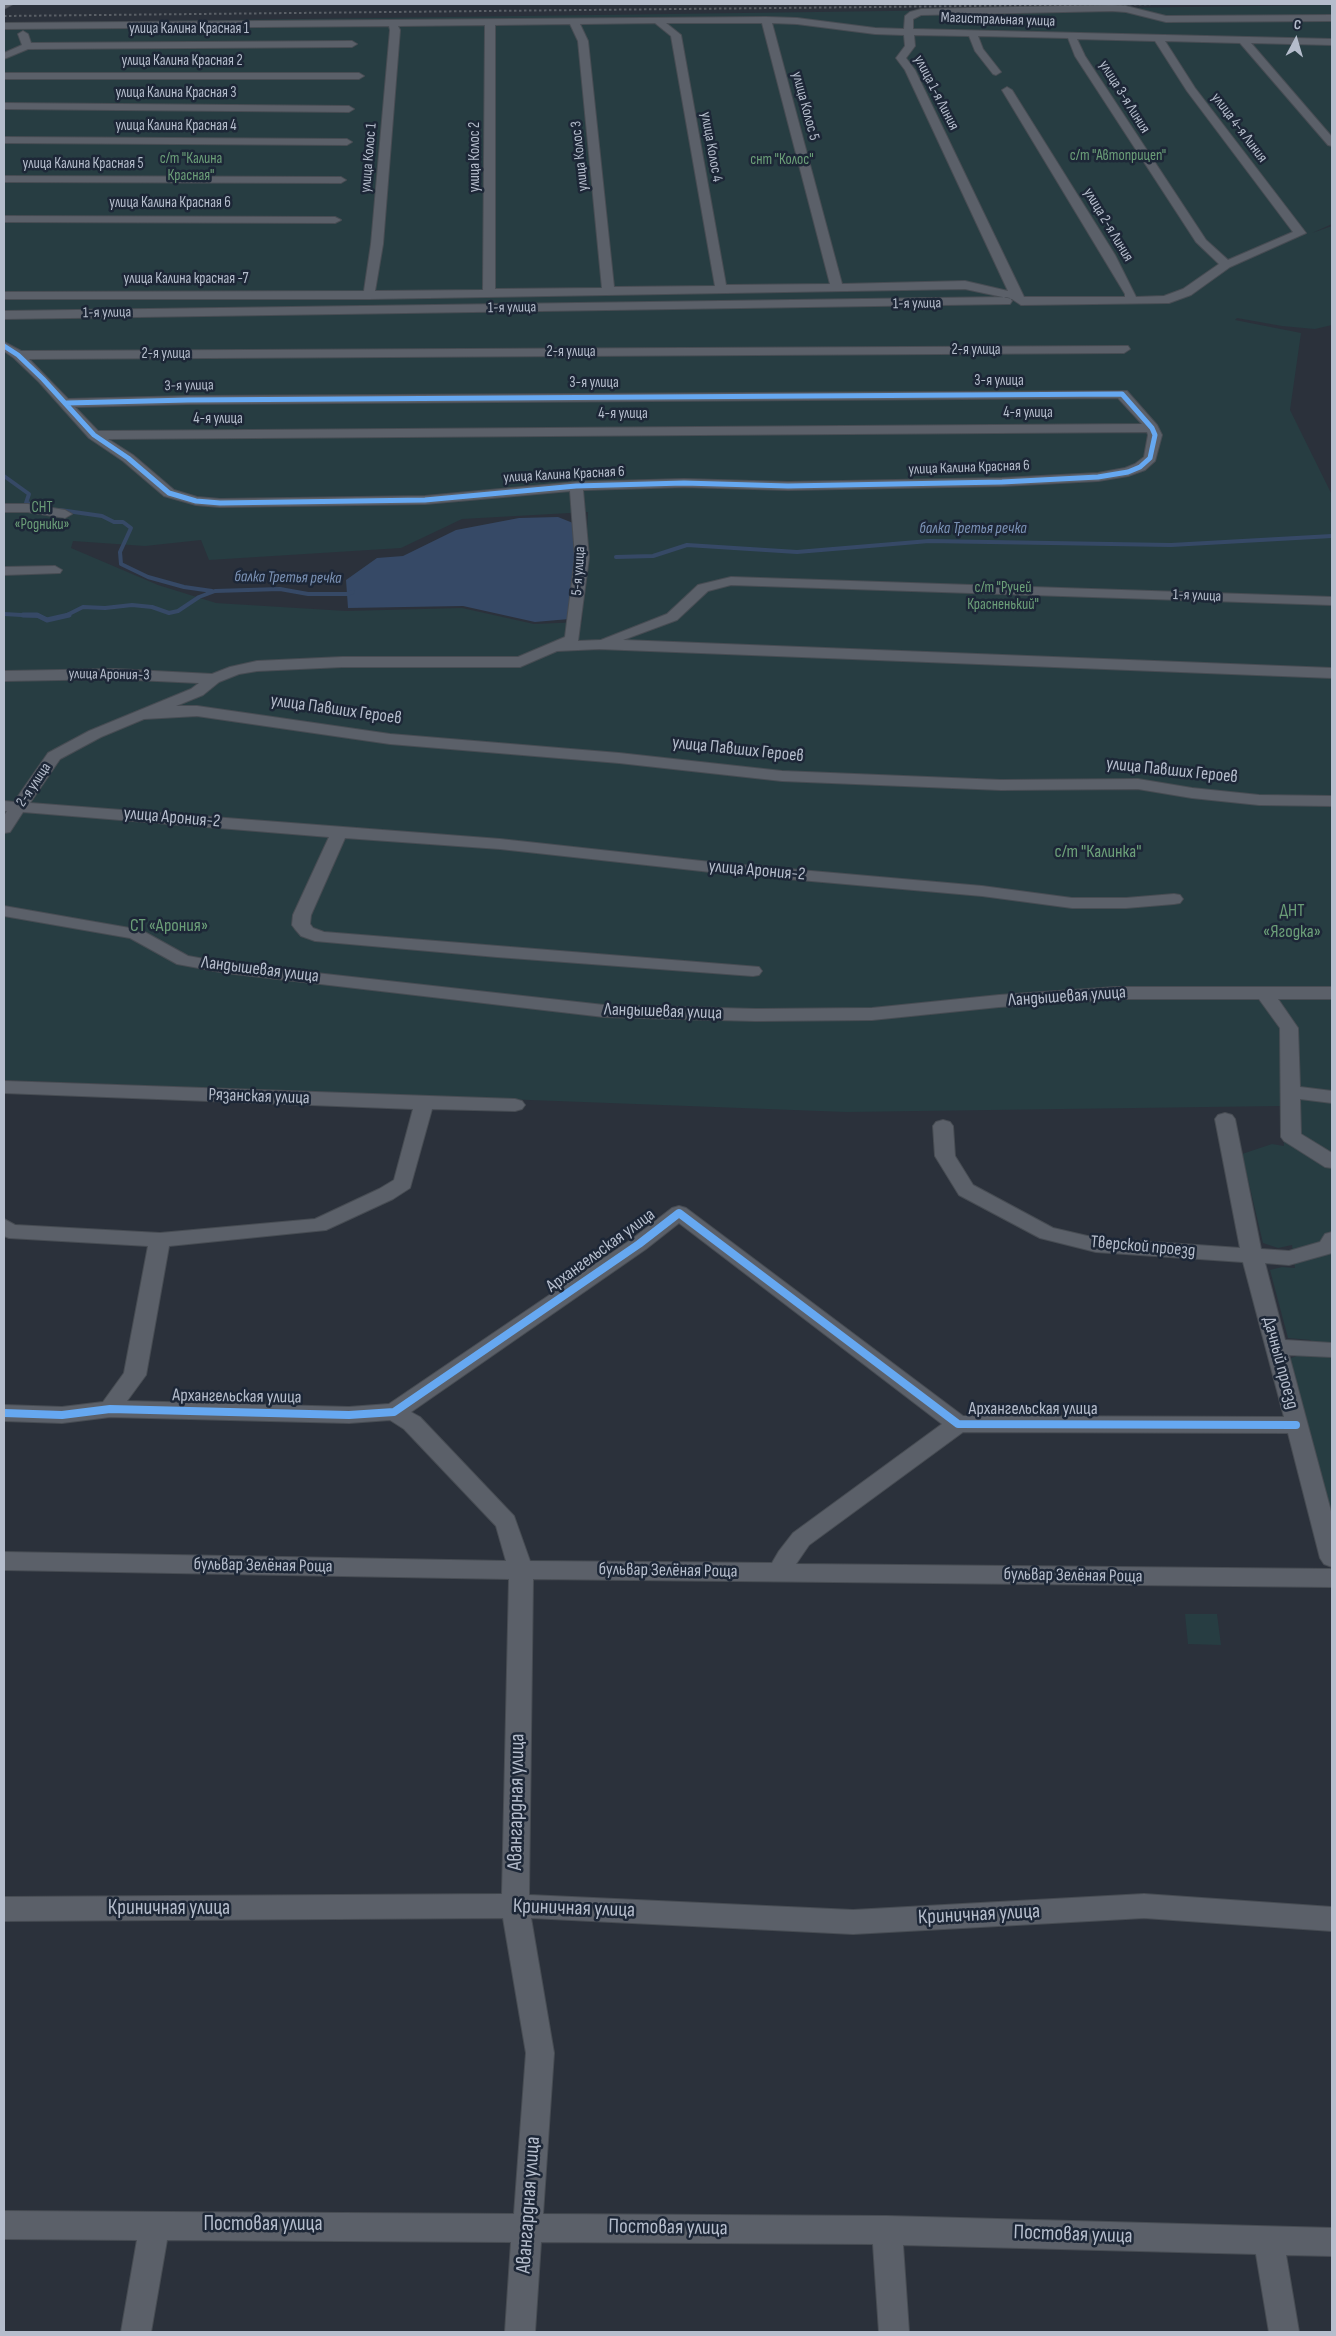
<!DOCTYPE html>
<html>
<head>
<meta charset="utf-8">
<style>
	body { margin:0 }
	#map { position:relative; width:1336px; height:2336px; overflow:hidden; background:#2b313b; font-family:"Sofia Sans Condensed",sans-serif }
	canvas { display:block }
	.frame { position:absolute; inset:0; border:5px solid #b5bdcc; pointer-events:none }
	.north { position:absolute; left:1271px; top:15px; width:50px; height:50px; -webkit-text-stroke:4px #1d2737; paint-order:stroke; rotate:6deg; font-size:14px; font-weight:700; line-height:20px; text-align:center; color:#b5bdcc }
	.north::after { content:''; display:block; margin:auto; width:18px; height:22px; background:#b5bdcc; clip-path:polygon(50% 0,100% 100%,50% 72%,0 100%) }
</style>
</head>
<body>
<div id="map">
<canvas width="1336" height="2336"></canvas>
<div class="frame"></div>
<div class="north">С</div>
</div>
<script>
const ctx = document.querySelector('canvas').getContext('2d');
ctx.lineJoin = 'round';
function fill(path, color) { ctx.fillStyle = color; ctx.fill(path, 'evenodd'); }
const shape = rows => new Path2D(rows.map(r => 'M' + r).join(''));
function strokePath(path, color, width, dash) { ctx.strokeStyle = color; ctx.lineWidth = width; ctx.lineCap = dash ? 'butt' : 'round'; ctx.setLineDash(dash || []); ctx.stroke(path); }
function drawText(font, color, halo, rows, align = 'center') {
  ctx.font = font + ' "Sofia Sans Condensed",sans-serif'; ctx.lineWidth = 5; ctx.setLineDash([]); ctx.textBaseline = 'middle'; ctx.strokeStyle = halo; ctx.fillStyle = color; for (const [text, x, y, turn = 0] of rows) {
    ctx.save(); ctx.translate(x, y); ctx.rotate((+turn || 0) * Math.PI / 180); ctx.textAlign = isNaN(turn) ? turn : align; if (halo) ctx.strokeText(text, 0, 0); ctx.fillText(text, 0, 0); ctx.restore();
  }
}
fill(shape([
	[1332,5,1332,224,1312,233,1332,226,1332,325,1315,329,1282,326,1237,318,1235,320,1301,333,1290,410,1332,495,1332,1548,1288,1359,1297,1356,1314,1356,1311,1340,1288,1338,1270,1270,1282,1267,1295,1268,1292,1245,1278,1248,1263,1243,1242,1154,1272,1144,1284,1146,1281,1106,846,1112,4,1080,4,23],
	[588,512,582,622,534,624,462,608,346,611,216,603,158,585,71,548,73,541,145,546,201,540,209,560,401,548,462,519],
	[1185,1614,1217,1614,1221,1645,1188,1644]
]), '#273d42');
fill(shape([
	[558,517,573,523,575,565,569,619,535,622,463,606,348,608,346,580,377,558,403,556,456,530,519,518]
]), '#364966');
strokePath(shape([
	[4,476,29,494,26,503,49,508],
	[60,510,102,516,114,522,123,522,131,528,120,552,121,564,148,577,184,587,212,591],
	[616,557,653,556,687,545,797,552,929,541,1171,545,1332,536],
	[4,614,39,616],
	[65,616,83,607,105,608,132,605,152,607,169,613,178,611,199,597,215,591,280,589,308,594,347,594,353,592]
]), '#364966', 4);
strokePath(shape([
	[23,615,37,615,47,620,69,615]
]), '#364966', 5);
const minor = shape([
	[1112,5,1126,6,1166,16,1332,15,1332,21,1166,22,1126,12,1112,11,921,15,913,19,913,29,1332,39,1332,45,1251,43,1332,137,1332,146,1328,145,1240,43,1165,41,1195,88,1306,233,1230,267,1191,295,1169,303,1021,305,1012,299,965,289,369,299,4,299,4,292,364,291,371,244,390,30,389,26,4,29,4,23,766,17,797,18,875,28,904,29,905,16,910,12,921,9,1112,5],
	[655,23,671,36,715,286,614,287,588,41,580,24,655,23],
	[666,23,762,23,830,284,726,285,681,35,666,23],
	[772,23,797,24,875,34,904,35,905,46,896,58,905,70,1008,291,965,281,842,284,772,23],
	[570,24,578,41,602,288,495,289,495,25,570,24],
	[485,25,483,290,375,291,383,244,400,30,398,26,485,25],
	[914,35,969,36,975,51,993,74,996,75,1001,72,983,49,978,36,1068,38,1075,56,1196,242,1219,264,1183,289,1164,296,1136,297,1115,255,1012,90,1007,87,1002,90,1125,294,1125,297,1024,297,915,70,906,58,915,46,914,35],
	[1077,39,1155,41,1187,91,1293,232,1228,260,1206,240,1085,56,1077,39],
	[23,31,28,34,31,43,352,41,357,44,352,47,28,49,4,59,4,53,22,45,18,34,23,31],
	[4,73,359,73,364,76,359,79,4,79,4,73],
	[4,103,349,106,354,109,349,112,4,109,4,103],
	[4,137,347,139,352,142,347,145,4,143,4,137],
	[4,176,341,177,346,180,341,183,4,182,4,176],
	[4,216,335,217,341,220,335,223,4,222,4,216],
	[1006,297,1010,298,1012,301,1010,304,4,319,4,311,1006,297],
	[4,342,21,351,1128,346,1130,349,1124,353,29,359,68,399,188,396,1127,391,1157,425,1162,435,1155,461,1145,470,1128,476,1098,481,1002,486,788,490,684,487,583,490,589,557,578,641,601,640,667,614,698,585,731,577,1332,597,1332,605,731,585,708,591,677,620,623,640,1332,668,1332,678,599,649,557,651,520,667,342,667,257,671,239,674,219,682,203,695,176,706,197,706,390,734,619,753,782,771,1001,780,1138,779,1192,788,1259,795,1332,796,1332,806,1259,805,1192,798,1138,789,1001,790,782,781,619,763,390,744,197,716,144,719,101,737,60,759,30,803,500,839,720,863,982,886,1072,898,1126,898,1174,894,1180,895,1183,899,1180,903,1174,904,1126,908,1072,908,982,896,720,873,500,849,345,838,311,915,310,924,313,928,324,932,759,967,762,971,759,975,753,976,497,957,315,941,301,936,295,929,292,925,293,915,329,837,23,812,10,832,4,833,4,816,7,811,4,811,4,801,14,802,48,753,89,731,191,689,199,683,115,679,4,681,4,671,115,669,212,674,230,667,257,661,342,657,518,657,565,637,575,557,570,491,425,504,220,507,196,505,164,496,123,461,89,438,39,382,14,358,4,351,4,342],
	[1118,398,1142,424,98,431,75,407,188,404,1118,398],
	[1147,432,1148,435,1144,457,1135,464,1125,468,1098,473,1002,478,788,482,684,479,576,482,425,496,220,499,197,497,174,490,133,455,108,439,1147,432],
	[4,504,28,504,65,510,72,514,65,518,28,512,4,512,4,504],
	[55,566,62,570,60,573,4,575,4,567,55,566],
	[4,906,141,930,188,956,226,963,604,1005,756,1009,872,1008,999,995,1116,987,1332,987,1332,999,1278,999,1298,1028,1300,1087,1332,1091,1332,1103,1300,1099,1301,1134,1332,1153,1332,1168,1325,1167,1284,1141,1281,1137,1280,1028,1259,999,1116,999,999,1007,872,1020,756,1021,604,1017,226,973,177,964,130,938,4,916,4,906],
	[4,1081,515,1099,522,1101,525,1105,522,1109,515,1111,432,1109,410,1188,393,1199,326,1230,169,1246,146,1375,127,1401,349,1407,389,1404,632,1239,672,1208,679,1206,686,1208,963,1416,1284,1417,1243,1262,1096,1252,1040,1238,959,1195,935,1156,933,1126,936,1122,943,1120,950,1122,953,1126,955,1156,973,1185,1053,1228,1096,1238,1240,1248,1215,1119,1218,1115,1225,1113,1232,1115,1235,1119,1261,1249,1289,1251,1320,1242,1325,1234,1332,1232,1332,1253,1289,1265,1265,1263,1285,1340,1332,1343,1332,1357,1289,1355,1332,1515,1332,1567,1324,1564,1320,1558,1288,1433,963,1432,809,1545,796,1564,1332,1569,1332,1587,533,1579,529,1895,853,1910,1144,1894,1332,1907,1332,1931,1144,1918,853,1934,531,1918,554,2053,543,2214,887,2216,1332,2228,1332,2256,1286,2255,1299,2332,1269,2332,1256,2254,903,2245,909,2332,879,2332,873,2244,541,2242,535,2332,505,2332,511,2242,167,2240,151,2332,121,2332,137,2240,4,2239,4,2211,514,2214,526,2053,503,1918,4,1921,4,1897,502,1894,509,1579,4,1570,4,1552,506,1561,496,1526,404,1429,390,1420,349,1423,110,1417,62,1423,4,1421,4,1405,62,1407,103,1402,124,1373,148,1246,9,1238,4,1236,4,1219,15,1225,160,1233,315,1219,379,1189,394,1180,413,1109,4,1093,4,1081],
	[679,1223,942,1424,793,1533,779,1551,772,1563,530,1561,514,1516,420,1417,411,1412,646,1249,679,1223]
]);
const primary = shape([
	[4,4,13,4,4,9,4,4]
]);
strokePath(minor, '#474c53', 2);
strokePath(primary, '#494e58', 2);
fill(minor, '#5b6069');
fill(primary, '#5e626a');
strokePath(shape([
	[4,16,1161,4]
]), '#5a5f66', 2, [2.5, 2.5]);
strokePath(shape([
	[4,346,18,355,43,379,94,435,128,458,169,493,196,501,220,503,425,500,576,486,684,483,788,486,1002,482,1098,477,1128,472,1140,467,1150,458,1155,435,1152,428,1122,394,188,400,67,403]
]), '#66a8f1', 5);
strokePath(shape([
	[4,1413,62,1415,110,1409,349,1415,394,1412,639,1244,679,1213,958,1424,1296,1425]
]), '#66a8f1', 8);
drawText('15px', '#b5bdcc', '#1d2737', [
	["Магистральная улица",998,20,2],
	["улица Калина Красная 1",189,29],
	["улица Калина Красная 2",182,61],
	["улица Калина Красная 3",176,93],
	["улица 1-я Линия",936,93,63],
	["улица 3-я Линия",1124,97,58],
	["улица Колос 5",805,106,75],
	["улица Калина Красная 4",176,126],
	["улица 4-я Линия",1239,128,53],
	["улица Колос 4",711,147,80],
	["улица Колос 3",580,156,-96],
	["улица Колос 2",475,157,-90],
	["улица Колос 1",369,158,-85],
	["улица Калина Красная 5",83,164],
	["улица Калина Красная 6",170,203],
	["улица 2-я Линия",1108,225,59],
	["улица Калина красная -7",186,279],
	["1-я улица",917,304,-1],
	["1-я улица",512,308,-1],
	["1-я улица",107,313,-1],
	["2-я улица",976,350],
	["2-я улица",571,352],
	["2-я улица",166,354],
	["3-я улица",999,381],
	["3-я улица",594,383],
	["3-я улица",189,386,-1],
	["4-я улица",1028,413],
	["4-я улица",623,414],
	["4-я улица",218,419],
	["улица Калина Красная 6",969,468,-2],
	["улица Калина Красная 6",564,475,-3],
	["5-я улица",579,571,-86],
	["1-я улица",1197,596,2],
	["улица Арония-3",109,675,1],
	["2-я улица",34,785,-56]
]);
drawText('15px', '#6b9e78', '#1d2737', [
	["с/т \"Автоприцеп\"",1118,156],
	["с/т \"Калина",191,159],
	["Красная\"",191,176],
	["снт \"Колос\"",782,160],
	["СНТ",42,508],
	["«Родники»",42,525],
	["с/т \"Ручей",1003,588],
	["Красненький\"",1003,605]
]);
drawText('italic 16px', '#7b92b5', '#1d2737', [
	["балка Третья речка",973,529],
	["балка Третья речка",288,578,1]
]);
drawText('18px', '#b5bdcc', '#1d2737', [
	["улица Павших Героев",336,710,8],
	["улица Павших Героев",738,750,6],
	["улица Павших Героев",1172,771,6],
	["улица Арония-2",172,818,5],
	["улица Арония-2",757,871,5],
	["Ландышевая улица",260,970,7],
	["Ландышевая улица",1067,997,-4],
	["Ландышевая улица",663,1012,2],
	["Рязанская улица",259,1097,2],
	["Тверской проезд",1143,1247,5],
	["Архангельская улица",601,1251,-36],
	["Дачный проезд",1280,1363,75],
	["Архангельская улица",237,1397,1],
	["Архангельская улица",1033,1409],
	["бульвар Зелёная Роща",263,1566,1],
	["бульвар Зелёная Роща",668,1571,1],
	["бульвар Зелёная Роща",1073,1576,1]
]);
drawText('18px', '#6b9e78', '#1d2737', [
	["с/т \"Калинка\"",1098,852],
	["ДНТ",1292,911],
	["«Ягодка»",1292,932],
	["СТ «Арония»",169,926]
]);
drawText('21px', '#b5bdcc', '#1d2737', [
	["Авангардная улица",517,1802,-89],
	["Криничная улица",169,1909],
	["Криничная улица",574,1909,2],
	["Криничная улица",979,1915,-3],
	["Авангардная улица",529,2205,-86],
	["Постовая улица",263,2225],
	["Постовая улица",668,2228,1],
	["Постовая улица",1073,2235,2]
]);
</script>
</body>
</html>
